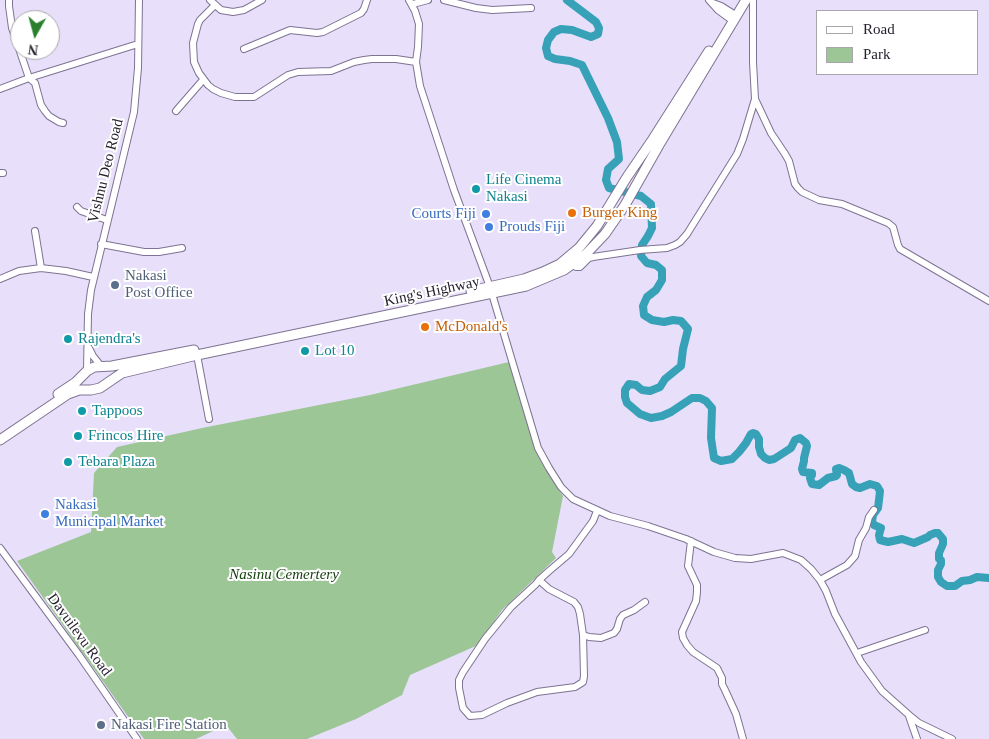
<!DOCTYPE html>
<html>
<head>
<meta charset="utf-8">
<style>
	body { margin:0 }
	#map { position:relative; width:989px; height:739px; overflow:hidden; background:#e8dffb; font-family:"Times New Roman",serif }
	canvas { display:block }
	.legend { position:absolute; left:816px; top:10px; width:162px; height:65px; box-sizing:border-box; background:#fff; border:1px solid #a8a6ab; margin:0; padding:6px 9px; list-style:none; font-size:15px; color:#26212e }
	.legend li { display:flex; align-items:center; gap:10px; height:25px }
	.legend b { width:25px; border:1px solid #a8a6ab }
	.north { position:absolute; left:10px; top:10px; width:50px; height:50px; box-sizing:border-box; background:#fff; border:1px solid #a8a6ab; border-radius:50%; rotate:187deg; font-size:14px; font-weight:700; line-height:20px; text-align:center; color:#26212e }
	.north::after { content:''; display:block; margin:auto; width:18px; height:22px; background:#297f2d; clip-path:polygon(50% 0,100% 100%,50% 72%,0 100%) }
</style>
</head>
<body>
<div id="map">
<canvas width="989" height="739"></canvas>
<ul class="legend">
<li><b style="height:6px;background:#fff"></b>Road</li>
<li><b style="height:14px;background:#9dc697"></b>Park</li>
</ul>
<div class="north">N</div>
</div>
<script>
const ctx = document.querySelector('canvas').getContext('2d');
ctx.lineJoin = 'round';
function fill(path, color) { ctx.fillStyle = color; ctx.fill(path, 'evenodd'); }
const shape = rows => new Path2D(rows.map(r => 'M' + r).join(''));
function strokePath(path, color, width, dash) { ctx.strokeStyle = color; ctx.lineWidth = width; ctx.lineCap = dash ? 'butt' : 'round'; ctx.setLineDash(dash || []); ctx.stroke(path); }
function drawText(font, color, halo, rows, align = 'center') {
  ctx.font = font + ' "Times New Roman",serif'; ctx.lineWidth = 4; ctx.setLineDash([]); ctx.textBaseline = 'middle'; ctx.strokeStyle = halo; ctx.fillStyle = color; for (const [text, x, y, turn = 0] of rows) {
    ctx.save(); ctx.translate(x, y); ctx.rotate((+turn || 0) * Math.PI / 180); ctx.textAlign = isNaN(turn) ? turn : align; if (halo) ctx.strokeText(text, 0, 0); ctx.fillText(text, 0, 0); ctx.restore();
  }
}
fill(shape([
	[509,362,538,456,563,496,552,552,556,558,502,610,478,645,410,675,402,695,356,719,307,739,237,739,226,725,196,739,144,739,17,561,91,532,94,473,117,447,202,428,370,395]
]), '#9dc697');
strokePath(shape([
	[567,0,596,22,599,28,598,34,591,37,572,30,561,29,554,32,548,40,546,48,548,56,555,59,570,61,582,65,608,118,617,142,619,159,608,169,606,180,609,188,641,196,651,204,652,228,648,236,642,245,641,256,647,263,656,265,662,270,662,280,656,290,647,297,643,306,644,315,652,320,664,322,673,320,681,321,688,329,683,349,681,366,665,379,660,387,650,391,642,390,636,385,629,384,625,390,625,397,627,403,640,414,651,418,662,416,671,412,692,398,700,398,706,401,712,408,711,438,714,458,721,461,732,459,739,452,746,443,751,434,753,433,756,434,759,439,759,447,761,454,765,458,769,460,774,459,788,450,791,448,795,440,800,438,806,443,807,446,804,458,804,461,802,469,803,472,812,473,812,475,810,478,812,484,819,485,828,478,836,476,837,475,836,469,839,468,844,470,849,473,852,484,856,487,860,488,870,484,877,486,880,491,879,500,878,508,873,515,872,521,874,525,881,528,879,535,880,540,888,542,902,539,914,543,928,537,930,535,935,533,938,533,943,539,943,544,939,553,939,559,941,560,941,564,938,570,938,577,941,582,947,586,955,586,962,581,970,580,977,577,989,578]
]), '#37a1b7', 8);
const minor = shape([
	[9,0,9,6,12,28,29,78,35,83,41,105,45,111,49,116,59,122,63,123],
	[210,0,221,10,233,12,244,10,262,0],
	[409,0,415,11,419,24,418,47,416,62,420,86,454,190,490,287,538,448,549,468,561,487,573,499,610,516,648,526,686,539,714,552,735,558,751,559,783,553,801,560,811,569,820,580,826,591,835,614,861,662,882,691,909,715,919,723,952,739],
	[444,0,476,8,492,10,531,8],
	[709,0,718,10,733,21],
	[753,0,753,62,755,99,771,133,785,154,789,161,795,184,798,188,802,192,819,200,842,204,888,223,893,227,898,245,900,249,989,301],
	[713,3,721,6,737,16],
	[413,4,428,0],
	[215,5,200,20,198,24,193,43,194,62,199,73,208,85,213,89,221,93,235,97,254,97,288,75,298,72,331,71,354,62,364,60,372,59,396,59,416,62],
	[244,49,290,30,317,33,323,32,361,13,364,9,367,0],
	[0,89,29,78,138,44],
	[176,111,203,80],
	[0,173,3,173],
	[77,207,81,211,107,220],
	[35,231,41,268],
	[101,244,144,252,159,252,182,248],
	[574,264,576,267,580,267,589,258,593,257,640,250,667,248,675,245,680,242,687,234,737,154,743,139,755,99],
	[0,279,19,271,41,268,66,271,93,277],
	[89,348,93,356,101,366],
	[197,355,209,419],
	[87,371,88,314,91,290,134,112,138,68,139,0],
	[691,541,688,566,697,585,697,592,696,601,682,632,683,638,687,645,693,652,717,668,722,678,722,684,725,690,736,714,743,739],
	[0,548,79,655,137,739],
	[539,580,549,589,574,602,578,607,580,614,583,635,584,676,583,682,575,687,537,692,507,703,482,715,470,716,463,708,459,688,459,680,463,672,485,639,511,607,536,584,539,580,549,571,569,554,593,521,597,511],
	[820,580,847,565,855,556,859,540,866,528,869,517,874,510],
	[583,635,589,637,601,638,614,633,617,629,620,619,623,615,634,610,645,602],
	[857,653,925,630],
	[909,716,917,739]
]);
const highway = shape([
	[471,291,524,279,543,272,560,264,579,248,597,226,627,177,653,139,709,51],
	[58,394,76,382,87,371,94,367,112,366,194,350],
	[0,440,68,394,79,390,91,390,100,388,122,373,197,355,526,286,564,270,585,255,605,234,625,205,659,145,746,0]
]);
strokePath(minor, '#7e7392', 8);
strokePath(highway, '#7e7392', 11);
strokePath(minor, '#fff', 6);
strokePath(highway, '#fff', 9);
for (const [x, y, r, color] of [
	[476,189,5,"#0f9aa8"],
	[572,213,5,"#e8710a"],
	[486,214,5,"#3f7fe0"],
	[489,227,5,"#3f7fe0"],
	[115,285,5,"#5c6f8a"],
	[425,327,5,"#e8710a"],
	[68,339,5,"#0f9aa8"],
	[305,351,5,"#0f9aa8"],
	[82,411,5,"#0f9aa8"],
	[78,436,5,"#0f9aa8"],
	[68,462,5,"#0f9aa8"],
	[45,514,5,"#3f7fe0"],
	[101,725,5,"#5c6f8a"]
]) { const dot = new Path2D(); dot.arc(x, y, r, 0, 2 * Math.PI); ctx.fillStyle = color; ctx.fill(dot); strokePath(dot, '#fff', 2); }
drawText('15px', '#26212e', '#fff', [
	["Vishnu Deo Road",106,171,-76],
	["King's Highway",432,292,-12],
	["Davuilevu Road",79,635,54]
]);
drawText('15px', '#0d838f', '#fff', [
	["Life Cinema",486,180],
	["Nakasi",486,197],
	["Rajendra's",78,339],
	["Lot 10",315,351],
	["Tappoos",92,411],
	["Frincos Hire",88,436],
	["Tebara Plaza",78,462]
], 'left');
drawText('15px', '#c56008', '#fff', [
	["Burger King",582,213],
	["McDonald's",435,327]
], 'left');
drawText('15px', '#366cbe', '#fff', [
	["Courts Fiji",476,214,"right"],
	["Prouds Fiji",499,227],
	["Nakasi",55,505],
	["Municipal Market",55,522]
], 'left');
drawText('15px', '#4e5e75', '#fff', [
	["Nakasi",125,276],
	["Post Office",125,293],
	["Nakasi Fire Station",111,725]
], 'left');
drawText('italic 15px', '#14400e', '#fff', [
	["Nasinu Cemertery",284,575]
]);
</script>
</body>
</html>
